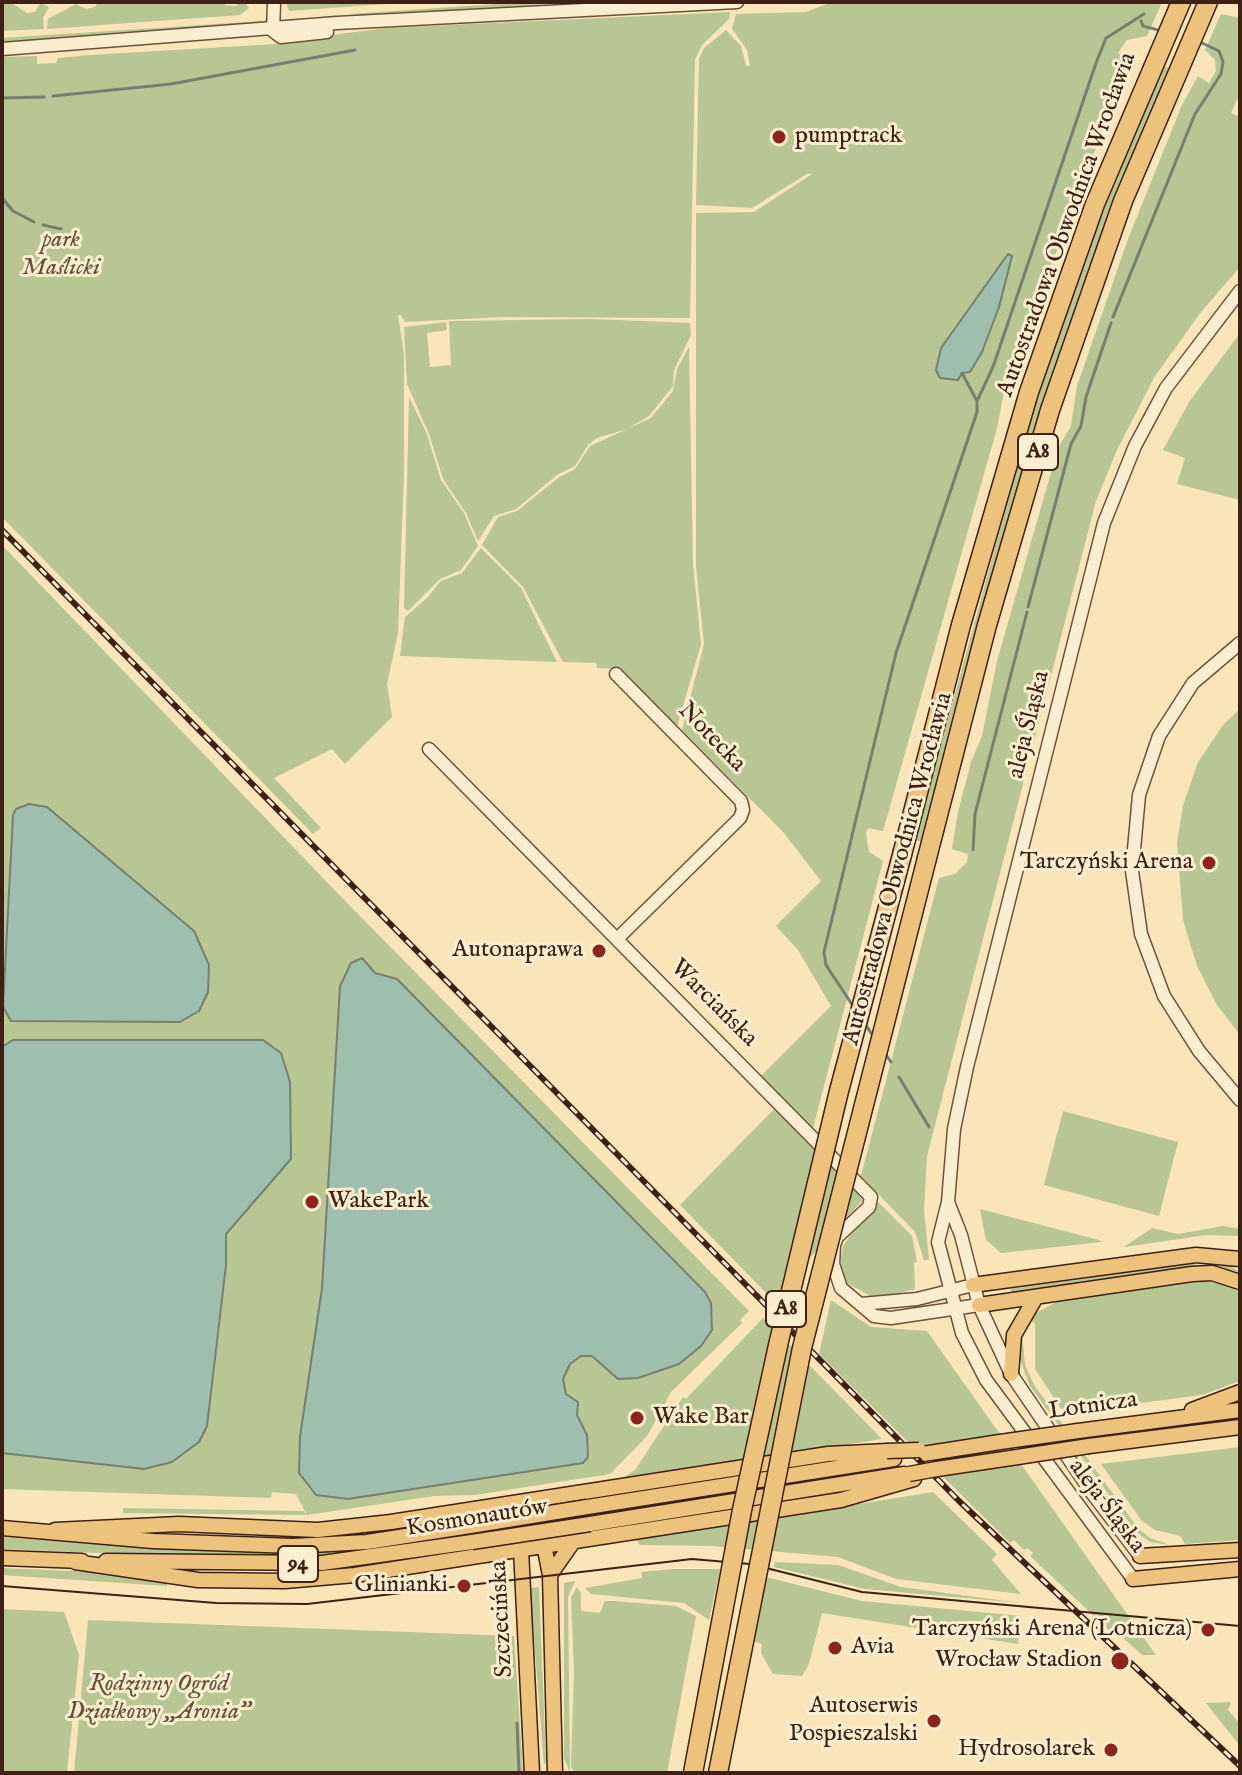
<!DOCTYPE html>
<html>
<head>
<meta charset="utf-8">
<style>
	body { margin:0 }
	#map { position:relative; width:1242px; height:1775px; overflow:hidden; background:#f9e5b7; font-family:"IM FELL English",serif }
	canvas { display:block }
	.frame { position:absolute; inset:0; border:4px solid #3f2014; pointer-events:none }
</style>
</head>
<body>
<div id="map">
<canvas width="1242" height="1775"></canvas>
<div class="frame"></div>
</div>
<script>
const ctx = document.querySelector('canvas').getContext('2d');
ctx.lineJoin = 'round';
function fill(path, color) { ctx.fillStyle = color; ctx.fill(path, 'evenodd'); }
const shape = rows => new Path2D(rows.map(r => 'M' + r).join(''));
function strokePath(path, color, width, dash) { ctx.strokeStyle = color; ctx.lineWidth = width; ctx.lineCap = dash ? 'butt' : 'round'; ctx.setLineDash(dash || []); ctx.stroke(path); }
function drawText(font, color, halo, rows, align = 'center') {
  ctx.font = font + ' "IM FELL English",serif'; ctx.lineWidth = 6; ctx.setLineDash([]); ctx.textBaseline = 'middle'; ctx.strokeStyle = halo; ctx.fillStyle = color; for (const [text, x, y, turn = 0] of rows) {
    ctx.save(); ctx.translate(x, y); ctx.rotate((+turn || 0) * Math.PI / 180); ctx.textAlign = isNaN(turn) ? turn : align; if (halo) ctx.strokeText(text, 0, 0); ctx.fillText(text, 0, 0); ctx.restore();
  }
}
fill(shape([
	[2,2,10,2,27,13,35,12,40,3,49,7,43,18,44,29,2,31],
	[98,2,225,2,225,5,237,6,237,2,245,2,249,8,240,15,47,29,48,19,76,4,86,9,95,7],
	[286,2,414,2,289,11],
	[527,2,572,2,384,17,349,14],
	[832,2,1162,2,1147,36,1127,40,1118,53,1129,57,1122,80,1047,276,1014,374,1004,392,997,428,883,831,868,828,866,833,869,852,883,861,813,1128,761,1076,831,1006,798,950,776,926,821,881,784,833,682,730,704,644,696,566,696,213,754,212,812,174,807,174,752,208,696,205,699,58,704,48,726,30,741,46,746,66,750,66,747,50,732,29,736,14,806,12],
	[730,12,729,19,702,45,695,59,690,318,502,317,405,322,401,315,398,315,404,355,404,474,398,633,387,684,392,717,345,764,332,749,274,778,321,828,313,834,2,517,2,57,37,56,37,64,56,63,58,58,89,55,293,43,293,40,386,28],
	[1221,14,1240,18,1240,93,1231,113,1240,117,1240,267,1201,312,1155,376,1117,450,1096,501,927,1156,924,1211,929,1260,924,1260,915,1232,861,1176,939,878,955,874,967,862,968,854,952,849,958,812,971,762,982,736,997,661,1058,448,1071,426,1077,386,1128,239,1182,105,1198,76,1209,83,1216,71,1215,60,1205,50],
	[262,21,258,24,2,43,2,38],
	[1161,65,1169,68,1121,184,1048,391,922,842,915,840,1028,427,1084,261],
	[591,319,690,323,691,335,674,370,673,386,649,416,627,429,597,438,588,445,575,466,557,475,516,509,494,516,478,541,466,513,443,479,429,434,407,384,404,327,446,322,447,330,427,333,430,367,451,365,449,321],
	[1240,333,1240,500,1177,484,1185,458,1163,450,1189,402],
	[689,347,693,565,701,644,677,727,621,669,597,668,596,663,563,662,523,587,482,545,498,517,517,511,558,478,575,469,590,446,651,418,673,391,677,369],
	[409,397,427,434,441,480,464,513,478,546,461,570,440,579,408,611,404,608],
	[2,545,353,909,749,1311,740,1320,742,1323,671,1392,647,1436,610,1474,475,1495,434,1496,307,1515,296,1494,272,1492,271,1498,2,1489],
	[481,548,521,588,557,662,400,656,405,617,427,598,441,581,462,573],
	[1240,709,1240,1035,1217,1005,1197,966,1183,920,1177,843,1183,806,1198,762,1224,724],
	[775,1108,860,1195,862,1201,784,1286,775,1295,768,1295,680,1205],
	[1063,1111,1178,1142,1159,1216,1044,1185],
	[875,1199,912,1236,917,1262,914,1263,915,1289,876,1299,847,1283,840,1266,843,1246],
	[980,1209,1099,1240,1102,1242,1001,1253,986,1240],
	[1223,1226,1240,1229,1240,1236,1207,1235,1124,1247,1152,1228,1178,1234],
	[1188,1264,1231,1266,1240,1272,1201,1265,1011,1294,1011,1289],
	[1194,1281,1222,1283,1240,1292,1240,1381,1202,1395,1064,1413,1035,1369,1035,1324,1030,1320,1038,1312,1062,1299],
	[831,1300,871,1327,927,1331,1156,1655,1142,1655,1119,1634,1113,1634,1030,1556,1033,1553,1028,1548,1024,1550,1014,1540,1010,1543,819,1354],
	[763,1318,882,1439,620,1480,635,1470,683,1397,686,1399],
	[1022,1333,1025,1365,1034,1385,1138,1528,1150,1538,1170,1545,1150,1542,1136,1532,1030,1386,1019,1357],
	[1240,1447,1240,1540,1185,1544,1180,1536,1155,1530,1142,1521,1101,1464],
	[933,1492,997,1554,992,1560,1021,1594,896,1579,838,1557,713,1546,640,1545,636,1540],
	[123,1508,304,1511,306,1515,123,1513],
	[471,1534,316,1558,246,1559,2,1549,2,1537,134,1547,314,1553],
	[775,1562,838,1565,901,1587,1021,1603,865,1589,774,1567],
	[2,1568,97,1572,167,1582,167,1586,2,1575],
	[674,1569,720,1569,709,1620,684,1603,591,1594,585,1588,642,1578,642,1572],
	[766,1577,862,1601,1021,1616,1018,1644,822,1613,809,1664,802,1676,773,1674,761,1653,762,1644,753,1641],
	[575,1581,568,1597,570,1773,564,1757,564,1583],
	[539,1587,546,1762,544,1765,530,1588],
	[577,1587,581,1593,581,1611,600,1613,605,1601,614,1601,676,1606,696,1616,667,1773,575,1773,571,1767,574,1671,571,1597],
	[2,1609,64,1612,79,1655,67,1773,2,1773],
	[88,1620,514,1636,523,1773,74,1773],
	[1231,1702,1228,1710,1240,1724,1240,1746,1206,1703]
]), '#b7c693');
const water = shape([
	[1008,254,1012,256,999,307,982,352,970,372,962,373,958,380,940,378,936,370,941,348,1008,254],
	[29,804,47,807,194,931,209,965,208,992,199,1011,180,1022,11,1021,3,1007,13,815,16,809,29,804],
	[362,958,375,973,397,979,705,1292,711,1303,712,1330,701,1346,679,1364,638,1378,618,1379,592,1356,581,1356,570,1364,563,1379,566,1394,578,1402,577,1415,587,1435,588,1457,583,1463,348,1499,316,1495,299,1473,300,1437,322,1288,340,986,351,963,362,958],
	[13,1040,263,1040,281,1053,290,1082,291,1159,226,1234,226,1265,207,1426,199,1442,172,1462,144,1469,2,1453,2,1047,13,1040]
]);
fill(water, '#9ebfae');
strokePath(water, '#787f70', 2);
strokePath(shape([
	[1141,21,1143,26,1162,31],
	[53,96,171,84,355,50],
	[2,98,44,97],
	[2,198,13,211,34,222],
	[43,225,61,229],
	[1113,317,1195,114,1221,74,1223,62,1219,51,1200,42],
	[962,373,977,401],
	[1028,607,1071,444,1081,426,1086,397,1111,323],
	[973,850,975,814,1027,612],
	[853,1006,826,965,824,952,896,653,977,412,977,401,993,367,1096,63,1106,38,1144,14],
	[864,1022,873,1036],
	[884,1052,891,1062],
	[899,1077,929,1127],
	[517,1723,519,1773]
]), '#787f70', 3);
const minor = shape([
	[273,31,281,37,327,32],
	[273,31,274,2],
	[2,49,337,23,737,2],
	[1240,643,1193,683,1159,736,1139,795,1132,871,1141,934,1164,996,1199,1051,1240,1100],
	[616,674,741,801,743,810,740,818,617,939],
	[429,749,871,1197,869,1207,837,1237,834,1245,833,1264,841,1288,874,1316,891,1318,979,1305],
	[948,1202,961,1235,979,1305,1011,1374,1092,1493,1140,1556],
	[861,1304,917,1299,973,1285],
	[1133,1579,986,1380,962,1333,938,1242,948,1202,954,1129,967,1067,1104,523,1135,446,1166,388,1240,291]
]);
const major = shape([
	[973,1285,1196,1255,1240,1259],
	[979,1305,1192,1274,1212,1273,1240,1282],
	[1011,1374,1014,1335,1036,1297],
	[1192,1410,1240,1392],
	[1078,1431,1240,1410],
	[1089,1446,1240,1427],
	[923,1454,1000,1442],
	[937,1469,1011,1458],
	[530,1504,540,1525,550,1575,555,1773],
	[587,1507,894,1459],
	[526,1509,520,1529,532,1773],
	[590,1524,904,1474],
	[2,1528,153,1541,293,1546,367,1542,470,1526],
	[55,1530,179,1524,318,1530,391,1522,828,1454,887,1451],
	[1140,1556,1240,1550],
	[2,1558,82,1561],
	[106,1561,322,1563,472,1542],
	[75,1562,198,1580,285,1581,355,1575,841,1500,914,1479],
	[550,1575,573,1542],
	[1133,1579,1240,1569]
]);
const highway = shape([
	[903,851,961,625,1029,392,1095,204,1181,2],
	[927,858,987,625,1050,410,1123,201,1208,2]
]);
strokePath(minor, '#6e513d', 15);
strokePath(major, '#3f2014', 17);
strokePath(highway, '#3f2014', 21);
strokePath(minor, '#fbeed0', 12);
strokePath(major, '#ecc27c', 14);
strokePath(highway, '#ecc27c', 18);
strokePath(shape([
	[2,1586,216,1603,307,1604,692,1559,750,1564,862,1592,1240,1626]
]), '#3f2014', 2);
const rail = shape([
	[2,530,960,1502,1240,1766]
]);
strokePath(rail, '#3f2014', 6);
strokePath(rail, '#fbeed0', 3, [9]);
const majorBridge = shape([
	[1000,1442,1078,1431],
	[887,1451,919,1450],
	[1011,1458,1089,1446],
	[909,1474,937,1469],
	[470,1526,587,1507],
	[472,1542,590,1524]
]);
const highwayBridge = shape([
	[693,1773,742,1510,779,1341,839,1091,903,851],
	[718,1773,802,1348,927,858]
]);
strokePath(majorBridge, '#3f2014', 17, []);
strokePath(highwayBridge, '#3f2014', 21, []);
strokePath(majorBridge, '#ecc27c', 14);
strokePath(highwayBridge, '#ecc27c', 18);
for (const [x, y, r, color] of [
	[779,137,8,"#8f2418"],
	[1209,863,8,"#8f2418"],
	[599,951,8,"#8f2418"],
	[312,1202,8,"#8f2418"],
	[637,1418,8,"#8f2418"],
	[464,1586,8,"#8f2418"],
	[1208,1630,8,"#8f2418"],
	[835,1648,8,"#8f2418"],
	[1120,1661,10,"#8f2418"],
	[934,1721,8,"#8f2418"],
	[1111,1750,8,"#8f2418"]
]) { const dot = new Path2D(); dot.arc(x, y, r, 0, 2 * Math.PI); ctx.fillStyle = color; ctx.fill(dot); strokePath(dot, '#fbeed0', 3); }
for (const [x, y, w] of [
	[1038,452,40],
	[786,1309,40],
	[298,1564,40]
]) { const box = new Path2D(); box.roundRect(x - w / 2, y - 18, w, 36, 6); ctx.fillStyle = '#fbeed0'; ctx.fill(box); strokePath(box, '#3f2014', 2); }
drawText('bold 22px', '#3f2014', null, [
	["A8",1038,452],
	["A8",786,1309],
	["94",298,1564]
]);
drawText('24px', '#3f2014', '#fbeed0', [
	["pumptrack",795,137,"left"],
	["Tarczyński Arena",1193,863],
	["Autonaprawa",583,951],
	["WakePark",328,1202,"left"],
	["Wake Bar",653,1418,"left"],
	["Glinianki",448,1586],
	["Tarczyński Arena (Lotnicza)",1192,1630],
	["Avia",851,1648,"left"],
	["Wrocław Stadion",1102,1661],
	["Autoserwis",918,1707],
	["Pospieszalski",918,1735],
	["Hydrosolarek",1095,1750]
], 'right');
drawText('24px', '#3f2014', '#fbeed0', [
	["Autostradowa Obwodnica Wrocławia",1068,225,-70],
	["aleja Śląska",1030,725,-76],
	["Notecka",711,738,46],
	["Autostradowa Obwodnica Wrocławia",899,869,-75],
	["Warciańska",713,1004,45],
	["Lotnicza",1093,1407,-8],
	["aleja Śląska",1106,1507,53],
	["Kosmonautów",477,1519,-9],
	["Szczecińska",503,1619,-93]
]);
drawText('italic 24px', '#63523a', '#fbeed0', [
	["park",61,241],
	["Maślicki",61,269],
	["Rodzinny Ogród",159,1685],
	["Działkowy „Aronia”",159,1713]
]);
</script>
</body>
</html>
